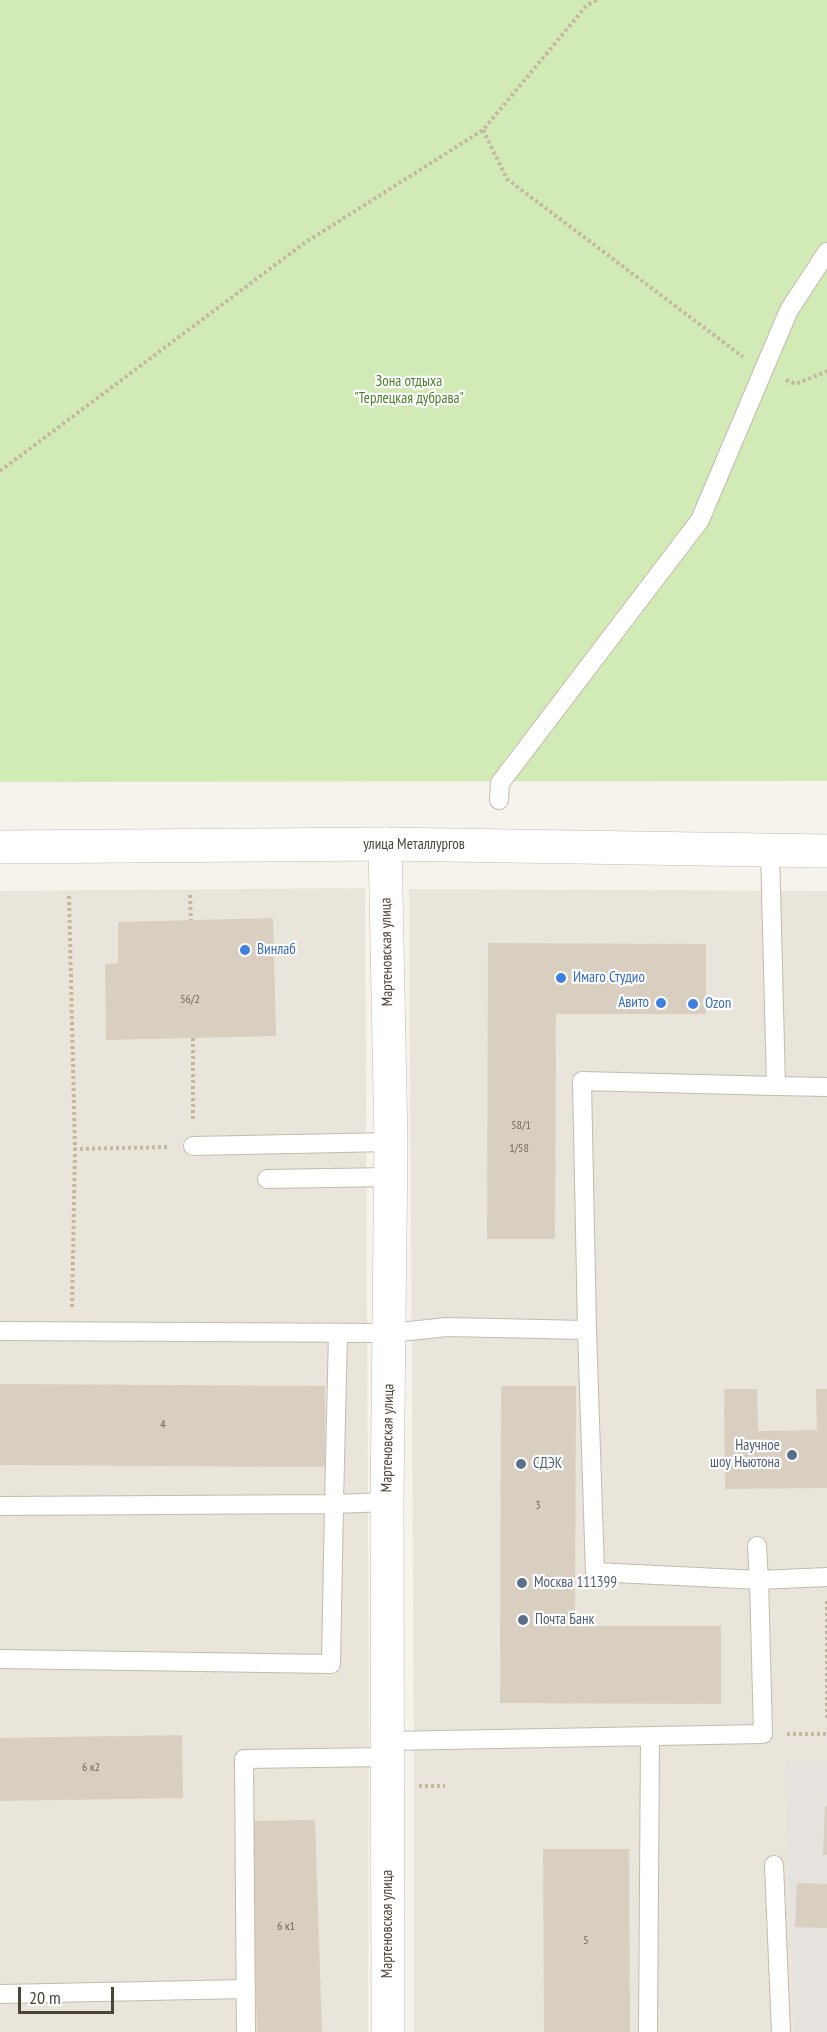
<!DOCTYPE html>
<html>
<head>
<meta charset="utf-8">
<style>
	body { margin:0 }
	#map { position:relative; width:827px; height:2032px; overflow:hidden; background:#f6f3ec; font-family:"PT Sans Narrow",sans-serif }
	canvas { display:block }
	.scale { position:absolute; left:18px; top:1987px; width:96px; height:27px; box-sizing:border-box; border:3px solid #4b4439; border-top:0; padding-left:8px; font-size:18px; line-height:21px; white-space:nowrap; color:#4b4439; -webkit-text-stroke:4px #fff; paint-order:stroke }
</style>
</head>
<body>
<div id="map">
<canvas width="827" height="2032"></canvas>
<div class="scale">20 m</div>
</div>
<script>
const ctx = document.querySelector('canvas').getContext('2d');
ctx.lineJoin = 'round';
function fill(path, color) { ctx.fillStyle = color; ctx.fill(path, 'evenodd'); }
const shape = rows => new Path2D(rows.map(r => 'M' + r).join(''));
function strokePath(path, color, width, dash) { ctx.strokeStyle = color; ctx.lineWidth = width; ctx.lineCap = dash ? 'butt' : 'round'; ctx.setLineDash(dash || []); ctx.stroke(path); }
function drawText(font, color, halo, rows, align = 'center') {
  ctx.font = font + ' "PT Sans Narrow",sans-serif'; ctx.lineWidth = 4.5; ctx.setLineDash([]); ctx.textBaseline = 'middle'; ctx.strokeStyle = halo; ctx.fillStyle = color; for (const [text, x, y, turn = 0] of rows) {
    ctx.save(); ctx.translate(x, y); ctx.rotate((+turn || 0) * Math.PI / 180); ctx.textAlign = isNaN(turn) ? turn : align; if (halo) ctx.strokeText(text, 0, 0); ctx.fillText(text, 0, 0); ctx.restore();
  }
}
fill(shape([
	[365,888,369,1732,368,2032,0,2032,0,891],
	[409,889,827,891,827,2032,414,2032,414,1755]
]), '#eae5da');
fill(shape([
	[785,1763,827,1763,827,2032,795,2032]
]), '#e6e2dd');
fill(shape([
	[0,0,827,0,827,781,0,782]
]), '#d2eab5');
fill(shape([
	[273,918,276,1036,106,1040,105,964,118,963,118,922],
	[488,943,706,944,706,1014,556,1014,555,1239,487,1239],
	[0,1384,325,1386,325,1467,0,1465],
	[501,1386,576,1386,575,1626,721,1626,721,1704,500,1703],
	[724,1389,757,1389,758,1431,817,1430,816,1389,827,1389,827,1488,725,1489],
	[182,1735,183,1798,0,1801,0,1738],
	[825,1806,827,1806,827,1855,823,1855],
	[315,1820,322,2032,257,2032,250,1821],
	[543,1849,629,1849,630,2032,544,2032],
	[797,1883,827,1884,827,1928,795,1927]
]), '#d8cfc1');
const service = shape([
	[499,800,500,783,700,520,789,310,827,252],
	[776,1086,827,1087],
	[193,1146,391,1142],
	[267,1179,390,1177],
	[587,1330,582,1081,776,1086,770,850],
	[0,1331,390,1333,447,1327,587,1330,595,1572,759,1580,757,1546],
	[0,1506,334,1504,338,1333],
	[0,1659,331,1664,334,1504,387,1502],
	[388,1741,763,1734,759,1580,827,1577],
	[774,1865,781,2032],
	[0,1994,246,1989],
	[246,2032,244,1759,388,1757],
	[648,2032,650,1736]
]);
const minor = shape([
	[385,844,391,1142,387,1502,388,2032]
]);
const tertiary = shape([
	[0,847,385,844,827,851]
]);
strokePath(service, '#c2bbae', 20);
strokePath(minor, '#c2bbae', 34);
strokePath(tertiary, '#c2bbae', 34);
strokePath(shape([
	[483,130,507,179,743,357],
	[786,380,796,384,827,371],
	[0,471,303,244,483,130,587,5,597,0],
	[190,895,191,920],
	[69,896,75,1149,169,1147],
	[193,1038,193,1121],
	[72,1307,75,1149],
	[827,1601,827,1720],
	[787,1734,827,1734],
	[419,1786,445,1786]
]), '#c4b79f', 4, [3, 3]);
strokePath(service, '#fff', 18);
strokePath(minor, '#fff', 33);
strokePath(tertiary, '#fff', 33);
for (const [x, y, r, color] of [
	[245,950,6,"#3f7fe0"],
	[561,978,6,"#3f7fe0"],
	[661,1003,6,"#3f7fe0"],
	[693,1004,6,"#3f7fe0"],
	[792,1455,6,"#5c6f8a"],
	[521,1464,6,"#5c6f8a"],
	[522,1583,6,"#5c6f8a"],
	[523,1620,6,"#5c6f8a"]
]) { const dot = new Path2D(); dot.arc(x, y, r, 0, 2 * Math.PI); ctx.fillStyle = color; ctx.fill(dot); strokePath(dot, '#fff', 2); }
drawText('12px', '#6e675b', null, [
	["56/2",190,1000],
	["58/1",521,1126],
	["1/58",519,1149],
	["4",163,1425],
	["3",538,1506],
	["6 к2",91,1768],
	["6 к1",286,1927],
	["5",586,1941]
]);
drawText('15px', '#4a7f2a', '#fff', [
	["Зона отдыха",409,382],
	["\"Терлецкая дубрава\"",409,399]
]);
drawText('15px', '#4b4439', '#fff', [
	["улица Металлургов",414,845],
	["Мартеновская улица",387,952,-91],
	["Мартеновская улица",388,1438,-89],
	["Мартеновская улица",388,1924,-90]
]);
drawText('15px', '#366cbe', '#fff', [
	["Винлаб",257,950],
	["Имаго Студио",573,978],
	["Авито",649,1003,"right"],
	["Ozon",705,1004]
], 'left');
drawText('15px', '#4e5e75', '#fff', [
	["Научное",780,1446,"right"],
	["шоу Ньютона",780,1463,"right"],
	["СДЭК",533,1464],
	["Москва 111399",534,1583],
	["Почта Банк",535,1620]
], 'left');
</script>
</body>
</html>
